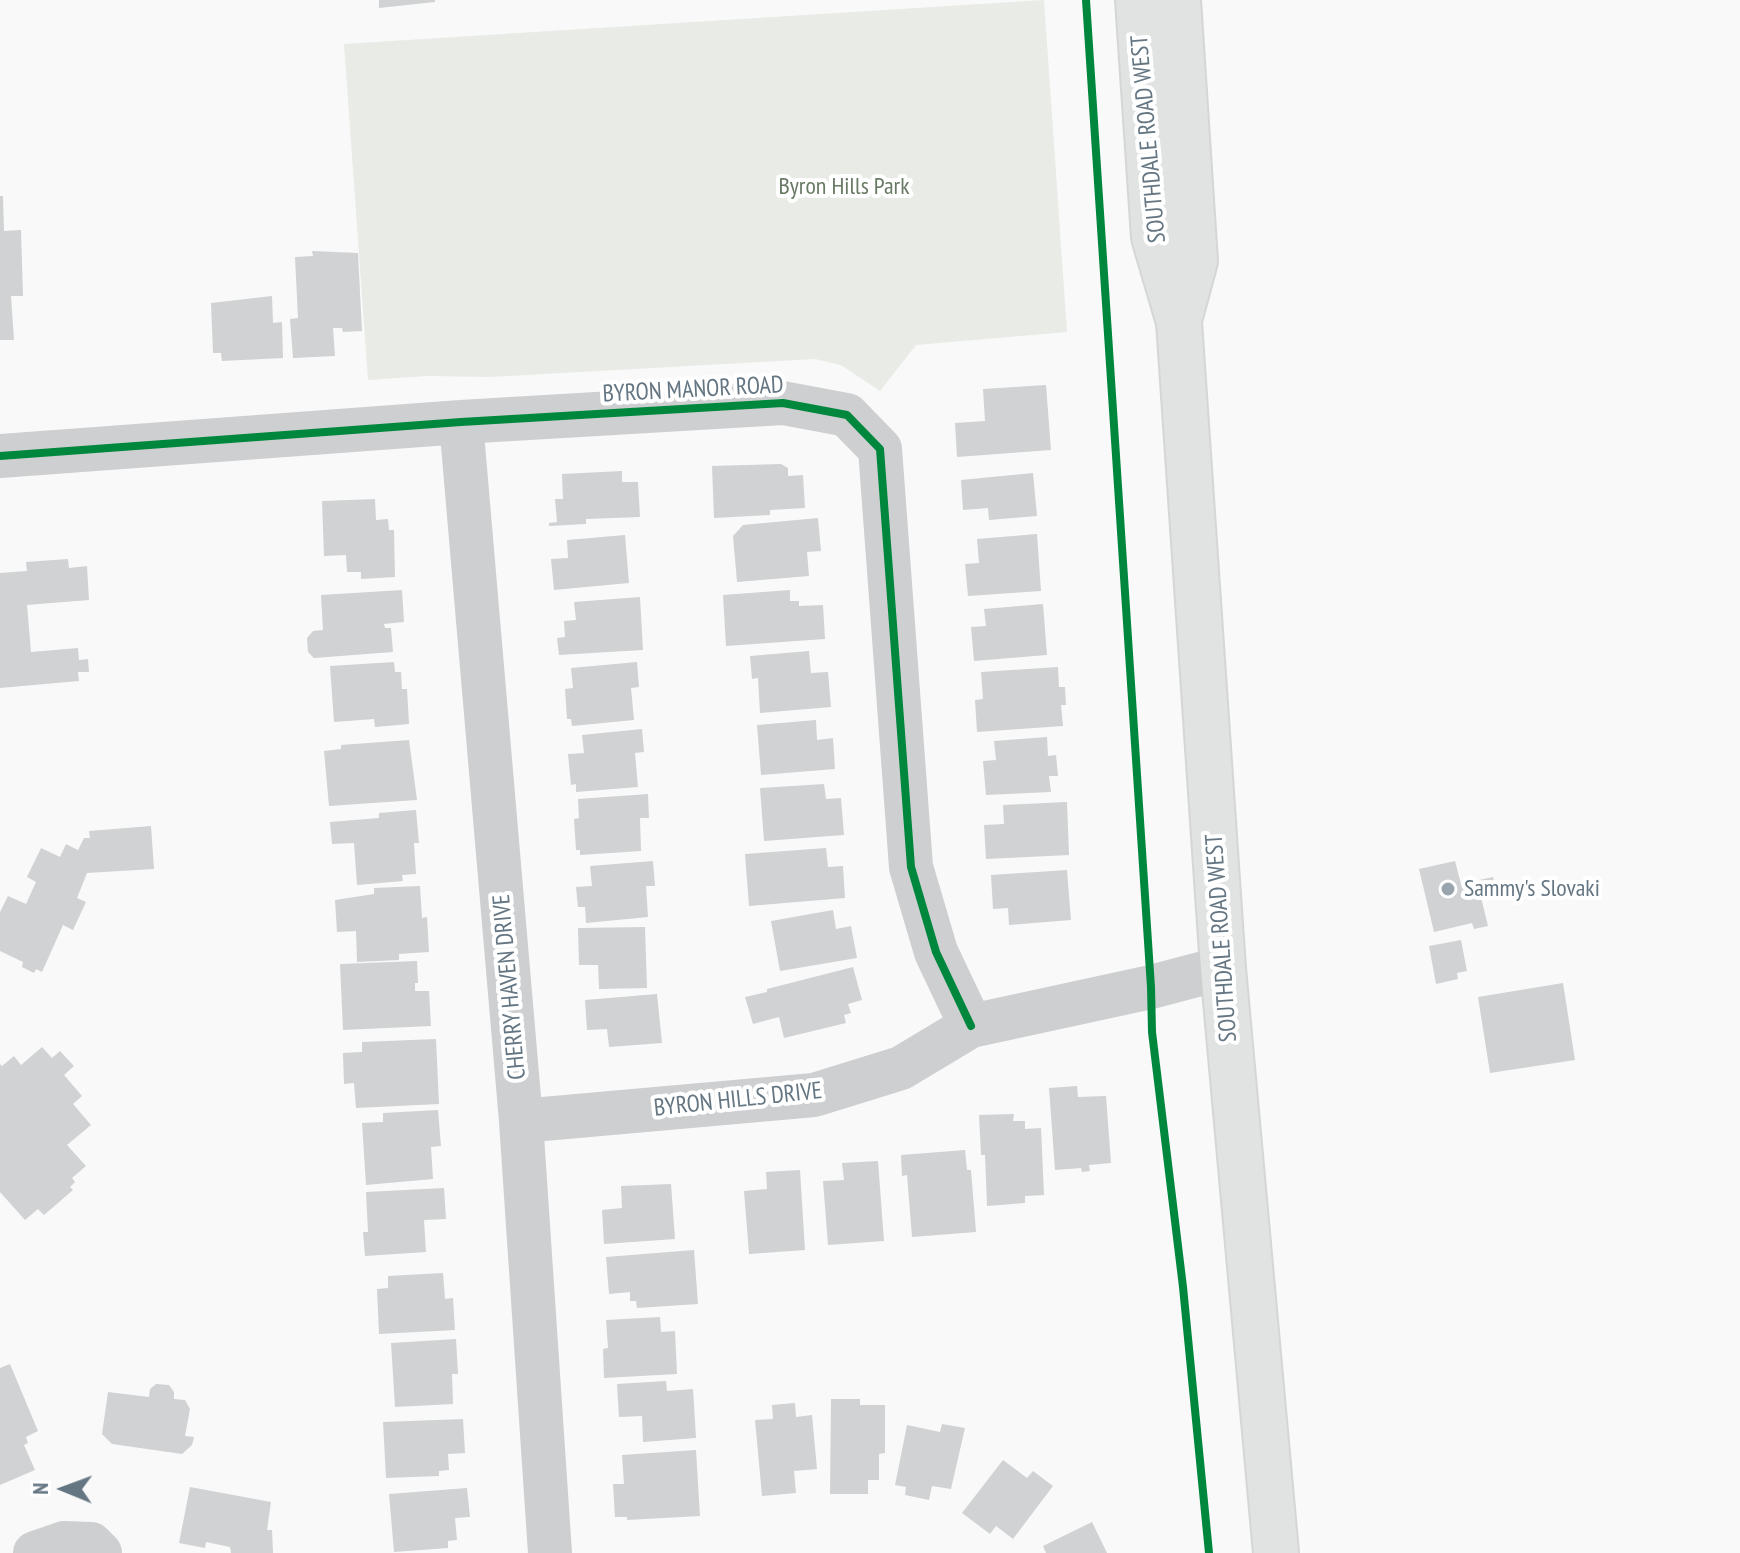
<!DOCTYPE html>
<html>
<head>
<meta charset="utf-8">
<style>
	body { margin:0 }
	#map { position:relative; width:1740px; height:1553px; overflow:hidden; background:#f9f9f9; font-family:"PT Sans Narrow",sans-serif }
	canvas { display:block }
	.north { position:absolute; left:24px; top:1449px; width:80px; height:80px; -webkit-text-stroke:6px #fff; paint-order:stroke; rotate:271deg; font-size:22px; font-weight:700; line-height:32px; text-align:center; color:#657683 }
	.north::after { content:''; display:block; margin:auto; width:28px; height:36px; background:#657683; clip-path:polygon(50% 0,100% 100%,50% 72%,0 100%) }
</style>
</head>
<body>
<div id="map">
<canvas width="1740" height="1553"></canvas>
<div class="north">N</div>
</div>
<script>
const ctx = document.querySelector('canvas').getContext('2d');
ctx.lineJoin = 'round';
function fill(path, color) { ctx.fillStyle = color; ctx.fill(path, 'evenodd'); }
const shape = rows => new Path2D(rows.map(r => 'M' + r).join(''));
function strokePath(path, color, width, dash) { ctx.strokeStyle = color; ctx.lineWidth = width; ctx.lineCap = dash ? 'butt' : 'round'; ctx.setLineDash(dash || []); ctx.stroke(path); }
function drawText(font, color, halo, rows, align = 'center') {
  ctx.font = font + ' "PT Sans Narrow",sans-serif'; ctx.lineWidth = 8; ctx.setLineDash([]); ctx.textBaseline = 'middle'; ctx.strokeStyle = halo; ctx.fillStyle = color; for (const [text, x, y, turn = 0] of rows) {
    ctx.save(); ctx.translate(x, y); ctx.rotate((+turn || 0) * Math.PI / 180); ctx.textAlign = isNaN(turn) ? turn : align; if (halo) ctx.strokeText(text, 0, 0); ctx.fillText(text, 0, 0); ctx.restore();
  }
}
fill(shape([
	[1044,0,1067,332,916,345,880,391,841,365,815,359,490,377,427,376,368,380,344,44]
]), '#e8ebe6');
fill(shape([
	[379,0,435,0,435,2,379,8],
	[0,196,3,196,4,231,21,230,23,296,11,296,14,340,0,340],
	[312,251,358,253,362,331,343,332,342,328,333,328,335,356,293,358,290,319,298,318,295,257,313,256],
	[272,296,273,323,282,322,283,358,222,361,221,353,213,353,211,303],
	[1046,385,1051,450,957,457,955,423,985,421,983,389],
	[781,464,788,468,788,476,803,475,805,508,770,510,770,515,714,518,712,466],
	[622,471,622,482,638,482,640,517,586,519,586,524,549,526,549,523,557,522,555,499,563,499,562,474],
	[1033,473,1037,516,989,520,988,508,963,510,961,480],
	[375,499,376,520,388,519,389,530,394,530,395,577,361,579,361,572,347,572,346,555,324,556,322,501],
	[818,518,821,551,807,552,809,576,737,582,733,536,743,525],
	[1037,534,1041,591,968,596,965,564,979,563,977,539],
	[625,535,629,583,554,590,551,559,568,558,567,540],
	[68,559,69,568,87,566,89,600,27,605,31,652,78,648,79,660,88,659,89,672,78,672,79,681,0,688,0,573,27,571,26,562],
	[402,590,404,622,384,624,385,628,391,628,393,652,314,658,308,652,307,638,313,631,323,630,321,595],
	[790,590,790,601,799,601,799,606,823,605,825,639,726,646,723,595],
	[640,597,643,650,559,655,557,638,565,637,564,621,576,620,574,602],
	[1043,604,1047,655,974,661,971,627,986,626,984,609],
	[809,651,811,673,828,672,831,707,760,713,758,678,752,679,750,656],
	[394,662,395,672,401,672,402,689,407,689,409,724,375,727,374,719,334,722,330,666],
	[637,662,639,687,631,688,634,720,572,726,571,719,567,719,565,689,573,688,571,668],
	[1058,667,1059,687,1065,687,1066,705,1061,705,1063,726,977,732,975,700,983,699,981,672],
	[816,720,817,740,833,738,835,769,761,775,757,725],
	[642,729,644,752,635,753,638,787,576,792,576,784,571,785,568,754,584,753,582,735],
	[1047,737,1048,756,1056,755,1058,776,1049,776,1051,792,986,795,983,761,996,760,994,741],
	[409,740,417,800,329,806,324,751,341,749,341,745],
	[824,784,826,799,841,798,844,835,764,841,760,788],
	[648,794,649,818,640,818,641,851,580,855,580,850,576,850,574,819,579,818,578,799],
	[1067,802,1069,855,986,859,984,825,1004,824,1003,805],
	[416,810,419,843,414,843,416,874,402,875,403,881,357,885,354,843,332,844,330,822,379,818,379,813],
	[151,826,154,869,87,873,77,898,86,902,73,930,63,925,42,972,36,969,34,973,22,967,23,962,0,951,0,912,8,896,26,904,36,882,27,877,41,848,60,857,66,844,78,850,84,838,90,838,89,831],
	[826,848,828,867,843,866,845,898,749,906,745,854],
	[653,861,655,886,646,886,648,917,586,923,585,907,578,907,576,887,592,886,590,866],
	[1455,861,1461,884,1493,877,1496,889,1480,893,1488,926,1474,929,1472,923,1434,932,1419,869],
	[1067,870,1071,920,1009,925,1008,908,993,909,991,875],
	[420,886,422,918,427,917,429,952,399,954,399,960,357,962,356,931,337,932,335,900,374,894,374,888],
	[833,910,836,929,851,926,857,958,780,971,771,921],
	[645,927,647,988,599,989,598,965,579,965,578,928],
	[1461,940,1467,971,1457,973,1458,979,1436,984,1429,946],
	[417,961,418,983,415,983,415,991,429,991,431,1026,343,1030,340,964],
	[853,967,862,1000,848,1004,851,1013,844,1015,846,1023,784,1038,779,1017,753,1024,745,997,767,992,767,989],
	[1563,983,1575,1060,1490,1073,1478,997],
	[657,994,662,1043,609,1047,607,1029,587,1030,585,1000],
	[436,1039,439,1104,356,1108,354,1083,344,1084,343,1053,362,1052,362,1042],
	[42,1047,52,1058,60,1051,74,1066,64,1075,82,1096,73,1104,91,1125,67,1145,86,1166,72,1178,75,1182,70,1187,73,1190,44,1215,38,1209,25,1220,0,1192,0,1064,2,1066,14,1056,21,1065],
	[1077,1086,1078,1097,1106,1096,1111,1163,1089,1165,1090,1171,1082,1172,1081,1168,1055,1170,1049,1088],
	[438,1110,441,1146,431,1147,433,1179,366,1185,362,1123,383,1122,383,1113],
	[1014,1114,1013,1121,1025,1121,1025,1129,1041,1128,1044,1195,1025,1196,1025,1203,987,1206,985,1155,981,1155,979,1115],
	[965,1150,967,1170,971,1170,976,1232,912,1237,907,1175,902,1176,901,1155],
	[878,1161,884,1241,828,1245,823,1181,844,1180,842,1163],
	[800,1170,805,1250,749,1254,744,1191,767,1189,766,1172],
	[671,1184,675,1239,604,1244,602,1210,622,1208,621,1186],
	[444,1188,446,1219,424,1220,426,1252,365,1256,363,1232,368,1232,366,1192],
	[694,1250,698,1304,637,1308,636,1301,630,1301,630,1292,609,1294,606,1257],
	[443,1273,445,1299,453,1298,455,1330,379,1334,377,1289,388,1288,388,1276],
	[660,1317,661,1332,675,1331,677,1374,604,1378,603,1349,608,1348,606,1320],
	[456,1339,458,1374,452,1374,453,1404,395,1407,391,1343],
	[10,1364,38,1431,26,1437,28,1443,24,1445,35,1470,0,1485,0,1368],
	[666,1381,667,1391,693,1389,696,1438,643,1442,642,1416,619,1417,617,1384],
	[156,1384,169,1385,174,1392,174,1399,185,1400,190,1409,185,1436,194,1437,192,1445,182,1454,112,1444,102,1434,108,1392,149,1397,150,1389],
	[831,1399,860,1399,860,1405,885,1405,885,1453,879,1454,879,1480,868,1480,868,1494,830,1494],
	[795,1403,796,1417,812,1415,817,1469,794,1471,796,1493,762,1496,755,1420,773,1419,772,1405],
	[463,1419,465,1453,448,1454,449,1470,439,1471,439,1476,386,1478,383,1422],
	[942,1424,965,1428,951,1489,932,1486,929,1500,905,1495,906,1487,895,1485,907,1425,940,1432],
	[696,1450,700,1516,627,1520,627,1517,615,1517,613,1484,624,1484,622,1455],
	[1003,1460,1027,1478,1033,1471,1053,1486,1013,1539,996,1526,990,1534,962,1513],
	[190,1487,271,1502,267,1530,272,1530,273,1553,231,1553,230,1547,206,1542,205,1548,179,1543],
	[467,1488,470,1517,455,1518,457,1540,448,1541,448,1548,394,1552,389,1494],
	[1092,1522,1107,1553,1046,1553,1043,1546]
]), '#d0d2d3');
const major = shape([
	[1138,0,1154,237,1179,322,1223,968,1276,1553],
	[1178,0,1195,261,1179,320]
]);
strokePath(major, '#d5d6d7', 48);
strokePath(shape([
	[461,422,521,1121,550,1553],
	[0,456,461,422,783,403,847,415,880,449,911,867,936,952,971,1026],
	[521,1121,814,1095,901,1068,971,1026,1151,987,1223,968],
	[35,1553,64,1543,91,1544,100,1553]
]), '#cecfd0', 44);
strokePath(major, '#e1e2e2', 44);
strokePath(shape([
	[1086,0,1151,987,1152,1032,1183,1287,1209,1553],
	[0,456,461,422,783,403,847,415,880,449,911,867,936,952,971,1026]
]), '#00873e', 8);
for (const [x, y, r, color] of [
	[1448,889,8,"#99a4ac"]
]) { const dot = new Path2D(); dot.arc(x, y, r, 0, 2 * Math.PI); ctx.fillStyle = color; ctx.fill(dot); strokePath(dot, '#fff', 3); }
drawText('24px', '#657683', '#fff', [
	["SOUTHDALE ROAD WEST",1149,139,-95],
	["BYRON MANOR ROAD",693,390,-3],
	["SOUTHDALE ROAD WEST",1222,938,-94],
	["CHERRY HAVEN DRIVE",510,987,-95],
	["BYRON HILLS DRIVE",738,1100,-6]
]);
drawText('24px', '#687a64', '#fff', [
	["Byron Hills Park",844,187]
]);
drawText('24px', '#657683', '#fff', [
	["Sammy's Slovaki",1464,889]
], 'left');
</script>
</body>
</html>
